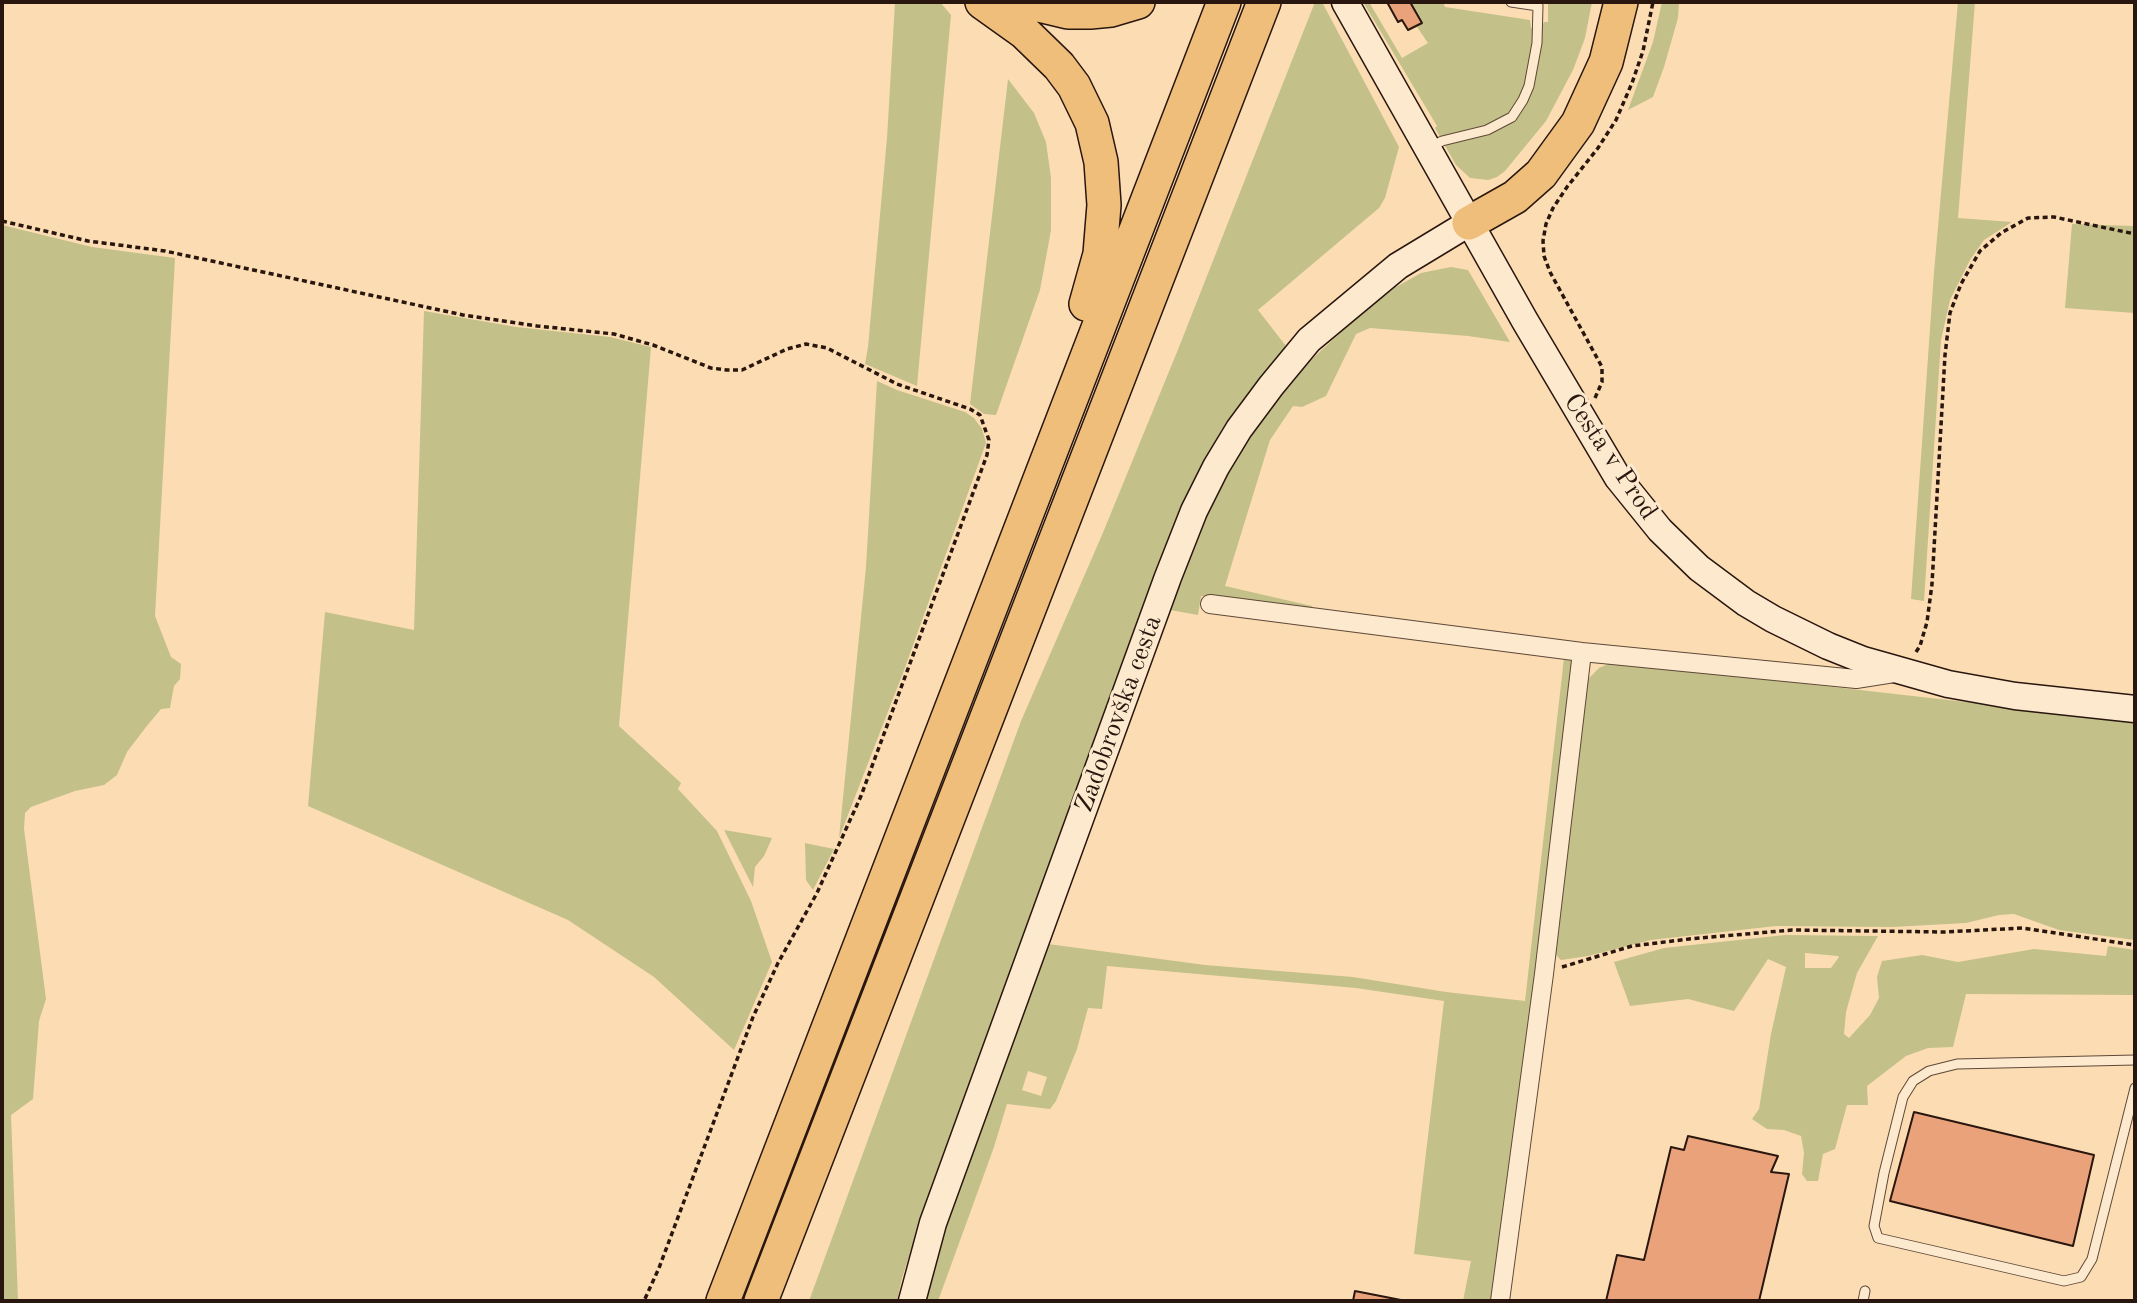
<!DOCTYPE html>
<html>
<head>
<meta charset="utf-8">
<style>
	body { margin:0 }
	#map { position:relative; width:2137px; height:1303px; overflow:hidden; background:#fcddb3; font-family:"Old Standard TT",serif }
	canvas { display:block }
	.frame { position:absolute; inset:0; border:4px solid #29160f; pointer-events:none }
</style>
</head>
<body>
<div id="map">
<canvas width="2137" height="1303"></canvas>
<div class="frame"></div>
</div>
<script>
const ctx = document.querySelector('canvas').getContext('2d');
ctx.lineJoin = 'round';
function fill(path, color) { ctx.fillStyle = color; ctx.fill(path, 'evenodd'); }
const shape = rows => new Path2D(rows.map(r => 'M' + r).join(''));
function strokePath(path, color, width, dash) { ctx.strokeStyle = color; ctx.lineWidth = width; ctx.lineCap = dash ? 'butt' : 'round'; ctx.setLineDash(dash || []); ctx.stroke(path); }
function drawText(font, color, halo, rows, align = 'center') {
  ctx.font = font + ' "Old Standard TT",serif'; ctx.lineWidth = 6; ctx.setLineDash([]); ctx.textBaseline = 'middle'; ctx.strokeStyle = halo; ctx.fillStyle = color; for (const [text, x, y, turn = 0] of rows) {
    ctx.save(); ctx.translate(x, y); ctx.rotate((+turn || 0) * Math.PI / 180); ctx.textAlign = isNaN(turn) ? turn : align; if (halo) ctx.strokeText(text, 0, 0); ctx.fillText(text, 0, 0); ctx.restore();
  }
}
fill(shape([
	[895,2,940,2,951,15,917,386,865,364,868,347,887,138],
	[1315,2,1322,2,1399,147,1385,198,1379,208,1258,310,1286,346,1222,429,1203,466,923,1214,902,1278,897,1301,809,1301,1021,721,1102,535,1177,352],
	[1363,2,1369,2,1402,58,1428,43,1417,27,1422,23,1410,2,1443,2,1445,7,1530,20,1531,28,1541,28,1544,22,1548,22,1548,2,1592,2,1585,38,1573,70,1546,121,1505,171,1497,177,1488,180,1470,178,1456,165,1435,128,1437,126],
	[1662,2,1679,2,1678,18,1664,67,1653,97,1628,110,1653,42],
	[1958,2,1975,2,1958,218,2012,222,1984,240,1970,260,1950,300,1941,340,1924,601,1911,599,1934,272],
	[1008,79,1034,113,1046,142,1051,178,1051,230,1040,290,996,415,984,414,970,404],
	[2072,224,2135,226,2135,313,2065,308],
	[2,225,92,247,175,258,155,616,171,657,181,664,180,679,174,686,170,708,161,709,146,727,127,752,117,775,104,785,75,791,31,807,25,813,24,829,46,999,39,1021,33,1099,11,1115,18,1301,2,1301],
	[1451,267,1468,270,1510,342,1468,336,1370,328,1356,334,1326,396,1302,407,1293,406,1270,440,1225,586,1312,606,1313,611,1201,596,1198,615,1170,610,1194,542,1226,473,1259,422,1295,375,1356,318,1396,287,1421,273],
	[424,311,516,327,610,337,651,347,619,726,681,783,678,789,717,831,751,901,772,962,734,1050,654,977,568,920,308,806,325,612,414,630],
	[877,381,897,390,965,412,974,418,982,429,986,443,903,673,839,838,866,567],
	[1564,658,1574,662,1569,720,1494,1301,1463,1301,1471,1261,1414,1254,1444,1001,1356,988,1107,966,1102,1009,1088,1008,1077,1049,1056,1101,1050,1109,1007,1104,994,1147,938,1301,924,1301,933,1264,972,1151,1048,944,1205,965,1353,977,1446,992,1525,1001],
	[1028,1071,1047,1077,1041,1096,1022,1090],
	[1620,663,2135,721,2135,940,2059,930,2014,914,1999,915,1966,923,1892,927,1776,926,1651,940,1588,956,1561,960,1555,954,1553,936,1585,693,1589,678,1599,668,1608,664],
	[724,830,772,838,764,856,755,867,753,887],
	[805,843,834,849,813,890,806,880],
	[1785,935,1878,936,1857,973,1846,1012,1844,1034,1849,1038,1870,1015,1879,998,1877,977,1882,961,1922,955,1958,962,2034,949,2106,956,2108,946,2135,950,2135,995,1966,994,1953,1047,1928,1048,1906,1056,1867,1086,1868,1105,1847,1105,1835,1149,1823,1154,1818,1181,1807,1181,1802,1174,1804,1153,1801,1136,1784,1130,1767,1129,1752,1119,1759,1109,1771,1034,1786,967,1768,959,1734,1011,1688,999,1630,1006,1614,962,1664,948],
	[1805,953,1838,956,1839,957,1831,968,1805,968]
]), '#c3c089');
const building = shape([
	[1387,2,1410,2,1422,23,1408,30,1402,20,1398,22,1387,2],
	[1914,1112,2094,1155,2073,1246,1890,1201,1914,1112],
	[1688,1136,1778,1156,1771,1172,1789,1174,1759,1301,1606,1301,1617,1255,1644,1260,1671,1147,1684,1150,1688,1136],
	[1355,1291,1406,1301,1353,1301,1355,1291]
]);
fill(building, '#e9a279');
strokePath(building, '#29160f', 2);
const lane = shape([
	[1429,148,1442,141,1487,130,1512,117,1523,100,1529,86,1537,43,1538,6,1511,2],
	[2135,1060,1957,1064,1929,1071,1913,1081,1903,1097,1884,1173,1874,1226,1878,1238,2064,1281,2081,1277,2092,1259,2135,1088],
	[1863,1301,1865,1291]
]);
const street = shape([
	[1210,604,1582,652,1856,679,1894,673],
	[1500,1301,1544,974,1582,652]
]);
const secondary = shape([
	[1345,2,1525,321,1618,478,1660,530,1699,568,1746,603,1773,619,1828,646,1863,660,1948,684,2015,696,2135,709],
	[912,1301,933,1223,1168,577,1194,511,1216,467,1239,429,1271,386,1309,340,1398,266,1469,223]
]);
const highway = shape([
	[982,2,1024,32,1059,66,1074,86,1092,123,1101,162,1104,205,1100,254,1086,304],
	[1026,2,1068,12,1090,12,1111,10,1138,2],
	[1469,223,1515,197,1541,174,1578,123,1606,62,1621,2],
	[723,1301,1224,2],
	[761,1301,1264,2]
]);
strokePath(lane, '#5e4838', 11);
strokePath(street, '#5e4838', 20);
strokePath(secondary, '#29160f', 29);
strokePath(highway, '#29160f', 36);
strokePath(shape([
	[2,221,88,241,165,251,463,315,537,326,614,334,653,345,711,368,727,370,742,370,787,349,806,344,827,348,897,384,970,409,980,415,989,440,987,455,861,796,817,893,778,963,753,1017,659,1268,644,1301],
	[1595,398,1602,382,1602,367,1550,272,1544,256,1543,241,1546,224,1553,208,1567,187,1598,148,1616,120,1632,83,1643,51,1653,2],
	[1916,652,1920,646,1927,622,1932,584,1945,355,1950,313,1961,284,1980,251,2001,233,2028,218,2054,217,2135,234],
	[1562,967,1632,946,1689,939,1792,930,1945,932,2022,928,2135,945]
]), '#29160f', 3.5, [5, 3.5]);
strokePath(lane, '#fde9ce', 9);
strokePath(street, '#fde9ce', 18);
strokePath(secondary, '#fde9ce', 26);
strokePath(highway, '#eebe7a', 33);
drawText('26px', '#29160f', '#fde9ce', [
	["Cesta v Prod",1610,457,56],
	["Zadobrovška cesta",1119,714,-70]
]);
</script>
</body>
</html>
